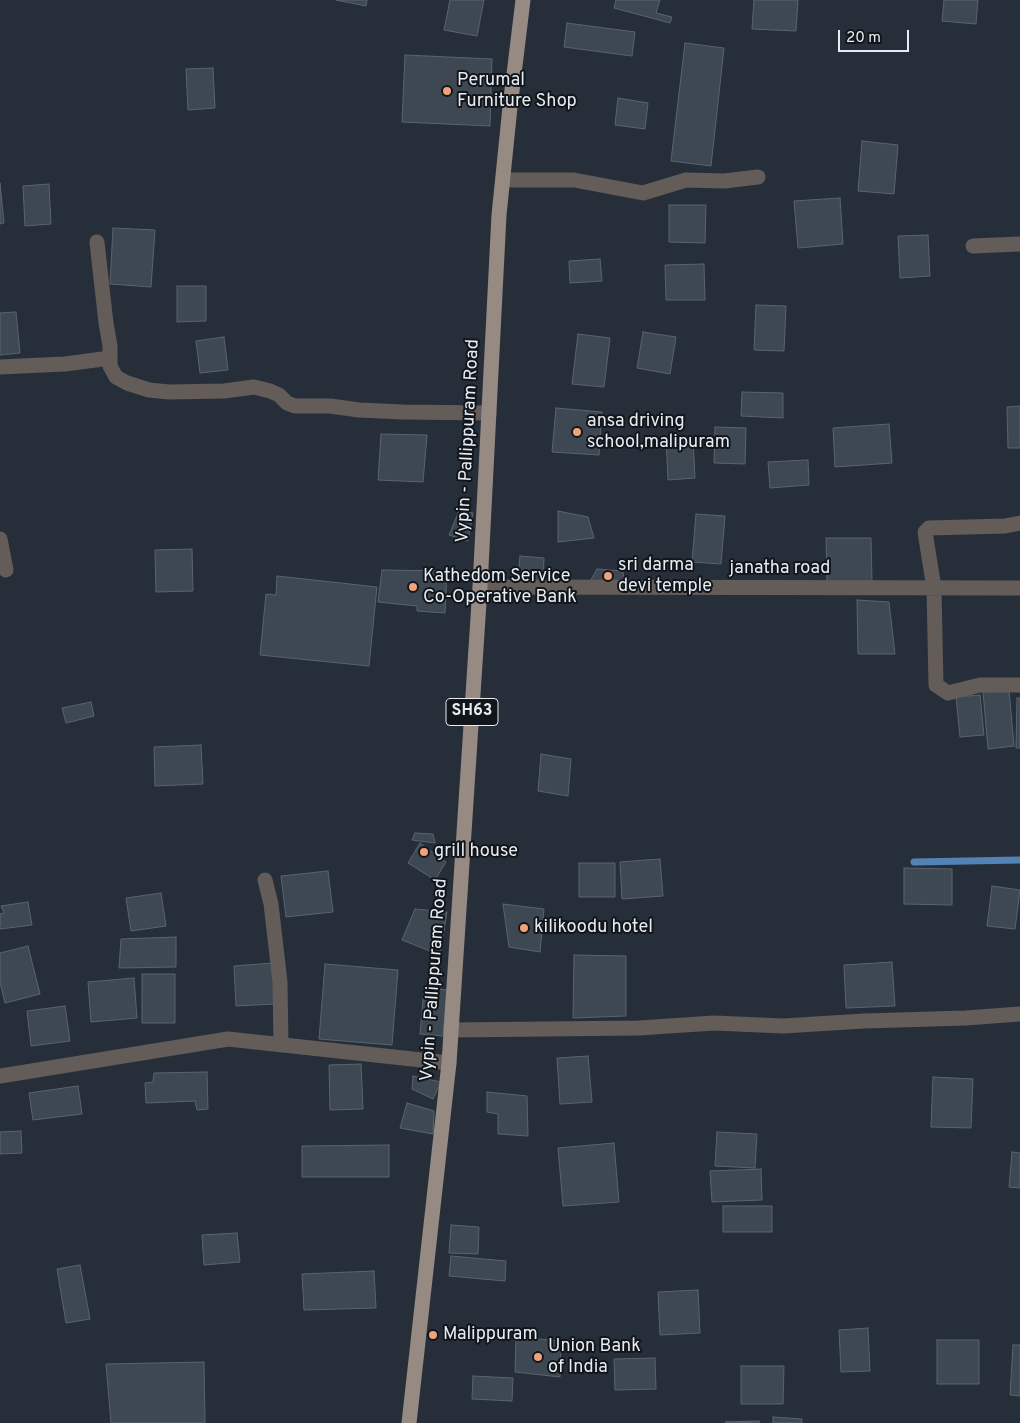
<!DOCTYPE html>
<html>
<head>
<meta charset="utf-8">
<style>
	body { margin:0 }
	#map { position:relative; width:1020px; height:1423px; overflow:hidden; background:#262f39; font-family:Overpass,sans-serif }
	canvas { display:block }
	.scale { position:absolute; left:838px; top:30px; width:71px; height:22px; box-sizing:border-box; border:2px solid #e6ecf3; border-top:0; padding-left:6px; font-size:15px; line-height:18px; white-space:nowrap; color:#e6ecf3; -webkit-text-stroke:4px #12161b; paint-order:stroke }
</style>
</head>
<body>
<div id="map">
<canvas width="1020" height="1423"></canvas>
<div class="scale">20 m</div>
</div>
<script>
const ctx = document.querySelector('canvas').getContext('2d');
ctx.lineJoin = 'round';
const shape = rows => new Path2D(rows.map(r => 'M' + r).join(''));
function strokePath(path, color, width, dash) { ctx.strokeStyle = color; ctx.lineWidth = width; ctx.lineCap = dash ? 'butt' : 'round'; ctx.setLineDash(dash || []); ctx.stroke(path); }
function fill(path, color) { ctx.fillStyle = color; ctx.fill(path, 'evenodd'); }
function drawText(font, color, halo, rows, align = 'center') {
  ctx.font = font + ' Overpass,sans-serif'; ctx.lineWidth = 4; ctx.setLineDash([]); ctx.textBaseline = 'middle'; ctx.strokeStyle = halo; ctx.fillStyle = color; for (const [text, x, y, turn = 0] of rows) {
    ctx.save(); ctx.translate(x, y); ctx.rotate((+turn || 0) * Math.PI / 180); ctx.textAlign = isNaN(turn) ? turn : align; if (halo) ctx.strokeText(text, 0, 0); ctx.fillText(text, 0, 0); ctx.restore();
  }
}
strokePath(shape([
	[914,862,1020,860]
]), '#5383b6', 7);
const building = shape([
	[336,0,367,0,366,6,336,0],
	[450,0,484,0,477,36,444,30,450,0],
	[616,0,660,0,656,13,672,17,670,23,614,8,616,0],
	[754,0,798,0,796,31,752,29,754,0],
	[944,0,978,0,976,24,942,21,944,0],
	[567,23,635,32,632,56,564,47,567,23],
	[685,43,724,48,711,166,671,161,685,43],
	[405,55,492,59,490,126,402,122,405,55],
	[213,68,215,108,188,110,186,69,213,68],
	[618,98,648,103,645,129,615,125,618,98],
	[862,141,898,145,894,194,858,191,862,141],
	[0,183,4,223,0,224,0,183],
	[49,184,51,224,25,226,23,186,49,184],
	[840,198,843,244,798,248,794,201,840,198],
	[669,205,706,205,705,243,669,242,669,205],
	[113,228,155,230,151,287,110,284,113,228],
	[928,235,930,276,900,278,898,236,928,235],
	[600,259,602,281,570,283,569,261,600,259],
	[704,264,705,300,666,300,665,265,704,264],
	[177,286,206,286,206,321,177,322,177,286],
	[756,305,786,306,784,351,754,350,756,305],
	[16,312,20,353,0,355,0,313,16,312],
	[643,332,676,337,670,374,637,368,643,332],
	[578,334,610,338,604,387,572,384,578,334],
	[224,337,228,370,200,373,196,341,224,337],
	[742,392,783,393,783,418,741,416,742,392],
	[1020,406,1020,448,1008,448,1007,407,1020,406],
	[556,408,602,412,599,455,552,452,556,408],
	[889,424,892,463,835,467,833,428,889,424],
	[715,427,746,428,745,464,714,463,715,427],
	[381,434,427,435,423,482,378,480,381,434],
	[693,437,695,478,668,480,666,438,693,437],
	[808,460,809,485,770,488,768,462,808,460],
	[459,511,473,513,468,541,449,535,459,511],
	[558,511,588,517,594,538,558,542,558,511],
	[696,514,725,516,721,564,692,562,696,514],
	[826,538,871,538,872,581,827,582,826,538],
	[192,549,193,591,156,592,155,550,192,549],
	[520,556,544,558,543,582,518,580,520,556],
	[597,569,623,571,624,582,589,583,597,569],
	[382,570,447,571,445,613,417,611,417,606,378,602,382,570],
	[277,576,377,587,369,666,260,655,266,594,276,595,277,576],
	[857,600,889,602,895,654,858,654,857,600],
	[1009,690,1014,746,988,749,983,692,1009,690],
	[980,695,984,735,960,737,956,697,980,695],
	[1017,698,1020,698,1020,748,1016,748,1017,698],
	[91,702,94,716,66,723,62,708,91,702],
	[201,745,203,784,155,786,154,747,201,745],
	[541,754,571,759,568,796,538,791,541,754],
	[415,833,433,834,435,843,412,840,415,833],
	[420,843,446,862,435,880,408,863,420,843],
	[660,859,663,896,622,899,620,862,660,859],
	[579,863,615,863,615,897,579,897,579,863],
	[904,868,952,869,952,905,904,904,904,868],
	[328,871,333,912,286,917,281,876,328,871],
	[992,886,1020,890,1015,929,987,926,992,886],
	[161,893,166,926,131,931,126,898,161,893],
	[28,902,32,925,0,929,0,914,4,913,1,906,28,902],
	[503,904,544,909,540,952,509,947,503,904],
	[415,909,447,912,440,955,402,940,415,909],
	[176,937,176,967,119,968,121,939,176,937],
	[28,946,40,994,5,1003,0,982,0,953,28,946],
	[574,955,626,956,626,1016,573,1018,574,955],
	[892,962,895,1006,846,1008,844,965,892,962],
	[273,963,275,1004,236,1006,234,966,273,963],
	[325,964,398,970,392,1045,319,1039,325,964],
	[142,974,175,974,175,1023,142,1023,142,974],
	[134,978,137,1018,91,1022,88,982,134,978],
	[424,988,447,990,443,1036,420,1034,424,988],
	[65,1006,70,1041,31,1046,27,1011,65,1006],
	[588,1056,592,1102,560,1104,557,1058,588,1056],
	[361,1064,363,1109,330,1110,329,1065,361,1064],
	[207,1072,208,1109,197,1110,195,1101,146,1103,145,1083,153,1082,154,1073,207,1072],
	[413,1076,441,1082,433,1099,412,1089,413,1076],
	[933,1077,973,1079,971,1128,931,1127,933,1077],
	[78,1086,82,1114,33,1120,29,1093,78,1086],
	[487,1092,527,1096,528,1136,498,1134,498,1114,487,1112,487,1092],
	[407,1103,434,1111,433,1134,400,1128,407,1103],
	[21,1131,22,1153,0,1154,0,1132,21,1131],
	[717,1132,757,1134,755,1168,715,1166,717,1132],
	[614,1143,619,1202,563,1206,558,1148,614,1143],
	[389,1145,389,1177,302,1177,302,1146,389,1145],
	[1012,1152,1020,1153,1020,1188,1009,1187,1012,1152],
	[761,1169,762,1200,712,1202,710,1171,761,1169],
	[723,1206,772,1206,772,1232,723,1232,723,1206],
	[451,1225,479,1227,478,1254,449,1253,451,1225],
	[237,1233,240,1262,204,1265,202,1235,237,1233],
	[451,1256,506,1261,505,1281,449,1276,451,1256],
	[80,1265,90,1319,66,1323,57,1269,80,1265],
	[374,1271,376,1308,304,1310,302,1274,374,1271],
	[698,1290,700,1333,660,1335,658,1292,698,1290],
	[868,1328,870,1371,841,1372,839,1330,868,1328],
	[516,1337,561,1341,560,1377,515,1372,516,1337],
	[937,1340,979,1340,979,1384,937,1384,937,1340],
	[1013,1345,1020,1345,1020,1396,1010,1395,1013,1345],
	[655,1358,656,1389,615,1390,614,1359,655,1358],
	[204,1362,205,1423,111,1423,106,1364,204,1362],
	[741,1366,784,1366,783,1404,741,1404,741,1366],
	[473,1376,513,1378,512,1401,472,1399,473,1376],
	[773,1417,802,1419,802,1423,773,1423,773,1417],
	[759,1421,759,1423,725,1422,759,1421]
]);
fill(building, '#3e4853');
strokePath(building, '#59646f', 1);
strokePath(shape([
	[503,180,574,180,643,193,686,180,724,181,758,177],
	[97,242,106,323,110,346,110,366,116,377,127,383,149,390,169,392,224,391,254,387,270,391,279,395,287,403,295,406,330,406,359,410,403,412,489,413],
	[973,246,1020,244],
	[0,367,65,364,110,358],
	[1020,523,1005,526,929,528,925,532,934,588,936,685,948,693,980,685,1020,685],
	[0,539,6,570],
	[480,587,1020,588],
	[265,880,271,904,280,982,281,1045],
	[452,1030,639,1028,714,1023,783,1026,864,1021,966,1018,1020,1014],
	[0,1076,228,1039,449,1063]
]), '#635c59', 15);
strokePath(shape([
	[409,1423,449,1063,480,587,499,215,510,107,523,0]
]), '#978a83', 15);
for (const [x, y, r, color] of [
	[447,91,5,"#f0a27a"],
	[577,432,5,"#f0a27a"],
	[608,576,5,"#f0a27a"],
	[413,587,5,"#f0a27a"],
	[424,852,5,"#f0a27a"],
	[524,928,5,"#f0a27a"],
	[433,1335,5,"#f0a27a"],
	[538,1357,5,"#f0a27a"]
]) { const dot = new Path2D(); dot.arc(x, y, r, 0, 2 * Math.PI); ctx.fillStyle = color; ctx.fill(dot); strokePath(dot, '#12161b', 2); }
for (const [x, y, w] of [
	[472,712,52]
]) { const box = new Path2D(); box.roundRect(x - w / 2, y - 13.5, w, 27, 4); ctx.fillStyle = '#12161b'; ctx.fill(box); strokePath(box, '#e6ecf3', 1); }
drawText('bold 16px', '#e6ecf3', null, [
	["SH63",472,712]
]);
drawText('18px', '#e6ecf3', '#12161b', [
	["Perumal",457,81],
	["Furniture Shop",457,102],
	["ansa driving",587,422],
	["school,malipuram",587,443],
	["sri darma",618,566],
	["devi temple",618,587],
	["Kathedom Service",423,577],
	["Co-Operative Bank",423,598],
	["grill house",434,852],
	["kilikoodu hotel",534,928],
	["Malippuram",443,1335],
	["Union Bank",548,1347],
	["of India",548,1368]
], 'left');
drawText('18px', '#e6ecf3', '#12161b', [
	["Vypin - Pallippuram Road",469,441,-87],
	["janatha road",780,569],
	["Vypin - Pallippuram Road",435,980,-86]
]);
</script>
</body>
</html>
